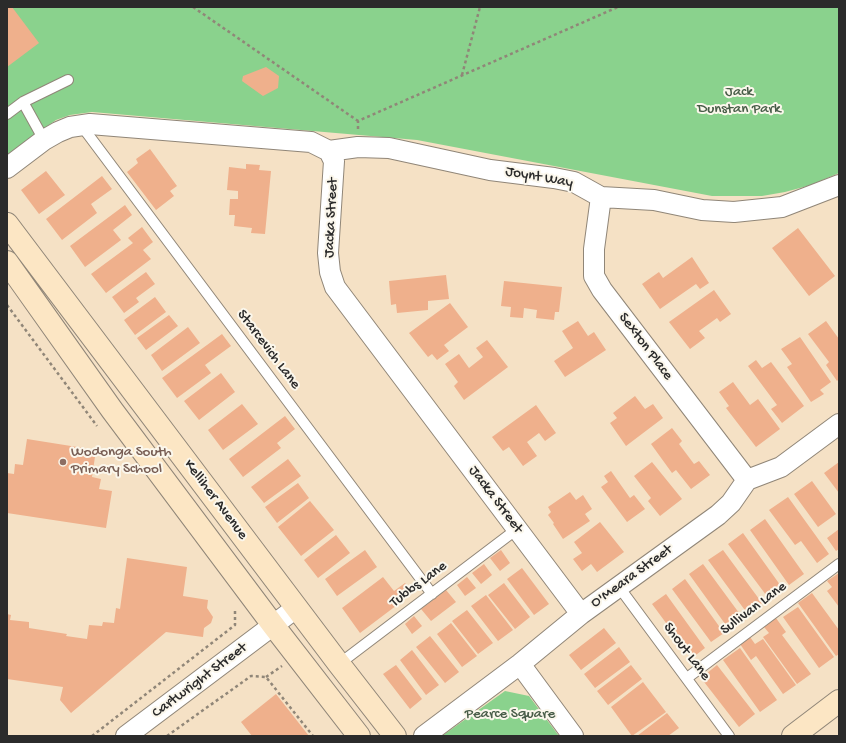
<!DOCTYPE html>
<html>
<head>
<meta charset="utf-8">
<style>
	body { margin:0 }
	#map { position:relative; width:846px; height:743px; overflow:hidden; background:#f5e1c5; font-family:"Gochi Hand",sans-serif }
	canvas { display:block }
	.frame { position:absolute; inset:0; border:8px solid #2b2b2b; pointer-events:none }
</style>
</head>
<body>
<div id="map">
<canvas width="846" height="743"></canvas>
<div class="frame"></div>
</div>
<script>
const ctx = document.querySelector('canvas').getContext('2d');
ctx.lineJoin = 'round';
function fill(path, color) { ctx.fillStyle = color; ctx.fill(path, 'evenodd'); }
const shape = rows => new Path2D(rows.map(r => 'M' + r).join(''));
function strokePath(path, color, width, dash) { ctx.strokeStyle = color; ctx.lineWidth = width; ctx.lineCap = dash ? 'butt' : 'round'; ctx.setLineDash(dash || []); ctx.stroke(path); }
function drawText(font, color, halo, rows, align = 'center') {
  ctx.font = font + ' "Gochi Hand",sans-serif'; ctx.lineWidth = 4; ctx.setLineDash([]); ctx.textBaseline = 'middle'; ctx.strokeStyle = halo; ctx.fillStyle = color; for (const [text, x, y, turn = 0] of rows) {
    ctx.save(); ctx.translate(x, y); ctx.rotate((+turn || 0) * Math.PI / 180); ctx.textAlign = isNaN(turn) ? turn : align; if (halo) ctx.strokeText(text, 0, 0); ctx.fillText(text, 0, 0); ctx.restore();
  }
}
fill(shape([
	[7,7,839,7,839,173,811,185,785,192,762,196,712,196,417,140,92,112,70,115,56,120,7,155],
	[505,691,529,696,559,736,442,736]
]), '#8ad28d');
fill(shape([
	[7,7,12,7,39,43,7,67],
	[266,67,279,76,278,88,263,96,242,81,243,76],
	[150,149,177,186,170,191,174,196,156,210,127,172,138,163,136,159],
	[246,164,260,165,259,170,271,171,265,234,251,233,252,228,234,226,235,215,229,215,230,199,238,199,238,191,227,190,229,167,246,169],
	[46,171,65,195,39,214,21,190],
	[102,176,112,189,91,204,97,213,62,240,46,219],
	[125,205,132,215,113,230,121,240,85,267,70,246],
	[142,227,153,242,143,250,151,259,106,293,91,274,133,243,128,238],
	[798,228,835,276,809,296,772,248],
	[692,257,709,283,700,289,696,284,660,309,642,284,659,272,663,278],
	[146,272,155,284,136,298,139,302,124,313,112,297],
	[446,275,449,299,428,301,428,310,397,313,396,304,391,305,389,281],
	[504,281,562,287,559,312,555,312,554,320,536,318,537,310,524,308,523,318,510,317,511,307,501,306],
	[714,290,731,314,720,322,717,318,699,331,705,338,690,349,669,322],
	[155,297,166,312,135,335,124,320],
	[450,303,468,327,444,345,449,351,437,360,432,354,428,357,409,333],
	[169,315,178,326,146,350,137,338],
	[578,321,588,336,594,332,606,350,565,377,554,361,573,348,562,331],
	[826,321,839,339,839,379,837,381,826,365,829,362,808,334],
	[188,327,200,343,162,371,151,355],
	[222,334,231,346,205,365,211,373,177,398,162,378],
	[800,337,831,382,820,390,824,394,811,402,787,367,792,364,781,349],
	[487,340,508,367,464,400,454,386,458,382,445,364,459,354,469,368,483,357,476,348],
	[756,360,762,368,771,362,804,406,782,423,771,409,777,405,748,366],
	[221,373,235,392,199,420,184,401],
	[733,382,750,405,758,399,780,429,756,447,726,408,729,406,719,392],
	[635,396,645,409,653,404,663,418,626,446,610,423,617,418,613,413],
	[242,404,258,424,223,450,208,430],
	[536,405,556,433,545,441,539,433,527,442,537,456,523,466,509,447,503,451,492,437],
	[285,416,295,429,277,443,281,448,243,477,229,459],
	[672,428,682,441,679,444,694,464,699,461,710,475,691,489,676,470,672,473,651,444],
	[27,439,96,450,92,477,101,479,99,489,112,491,106,528,7,513,7,473,14,474,15,464,23,465],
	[288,459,301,476,264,503,251,487],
	[652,462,682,499,660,516,648,501,651,498,634,476],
	[839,462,839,493,824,473],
	[611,471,630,498,634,495,645,509,627,522,601,487,608,482,604,476],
	[812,481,836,514,818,527,794,494],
	[298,483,309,498,277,523,265,507],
	[570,492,576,500,583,495,592,509,585,514,590,521,563,539,553,524,554,523,548,515,551,512,548,507],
	[788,497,829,554,817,563,801,541,795,545,769,510],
	[310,501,334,530,301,556,278,527],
	[765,519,804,574,789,585,750,530],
	[600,522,624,552,597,572,591,564,582,571,573,559,582,553,574,542],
	[839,529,839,549,836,551,827,538],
	[743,533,783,589,769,599,728,544],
	[336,535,350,553,318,578,304,560],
	[365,550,377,567,337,596,325,579],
	[501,550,510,563,500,571,490,558],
	[723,550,762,603,747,613,708,560],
	[127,558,187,567,183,596,208,600,207,608,213,617,211,623,204,628,203,637,166,632,71,713,60,700,63,687,7,679,7,614,11,615,10,620,29,622,29,628,67,634,66,636,87,639,89,625,102,626,103,622,114,623,116,608,120,609],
	[484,564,492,575,481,584,472,573],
	[703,564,742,617,728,628,689,574],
	[522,568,549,604,534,615,507,579],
	[839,573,839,607,827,591,832,587,827,581],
	[383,577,394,591,405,583,413,593,360,633,342,608],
	[467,577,476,588,465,596,457,585],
	[685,579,724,633,711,642,672,589],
	[504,583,530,617,515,629,488,595],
	[446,590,456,602,431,621,421,609],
	[812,593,839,630,839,654,836,656,798,603],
	[666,594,705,648,692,658,652,604],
	[486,595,513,630,498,641,471,606],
	[798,607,834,657,819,668,783,617],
	[467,610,493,643,478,654,452,621],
	[414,616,422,626,412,634,405,624],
	[776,618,786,632,782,635,811,674,797,684,763,637,769,633,764,627],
	[451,623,477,656,462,667,437,634],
	[604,628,616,643,581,670,569,655],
	[430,636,459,672,445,683,416,647],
	[750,637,755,644,763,639,796,685,783,694,756,656,751,660,740,644],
	[619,647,630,662,595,688,584,674],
	[740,648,777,700,760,712,723,660],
	[412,650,439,685,426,695,400,660],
	[396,665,422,699,410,709,383,674],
	[631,665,642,679,608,705,597,691],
	[717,665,755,714,739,727,701,678],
	[643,682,666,712,632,736,611,707],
	[276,694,309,736,252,736,241,722],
	[667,713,679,728,668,736,637,736]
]), '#efb08c');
const lane = shape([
	[7,114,23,102],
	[81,125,432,594],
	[44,140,23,102,68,80],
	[619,587,729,736],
	[339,664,517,529],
	[687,678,839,564]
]);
const street = shape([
	[329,151,358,147,389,148,490,170,554,178,574,182,601,197,654,200,702,210,734,212,782,207,839,185],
	[7,168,44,140,58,132,70,127,90,124,311,142,329,151,334,161,328,253,330,272,335,287,581,614],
	[601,197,594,249,594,276,602,290,747,480],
	[520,664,573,736],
	[126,736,296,608],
	[424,736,520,664,581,614,718,515,731,503,747,480,781,467,839,424]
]);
const secondary = shape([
	[7,224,339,664,395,736],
	[7,262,112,410,273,625,359,736],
	[793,736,839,701]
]);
strokePath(lane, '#908678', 12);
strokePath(street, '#908678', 22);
strokePath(secondary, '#908678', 24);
strokePath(shape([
	[193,7,358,121],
	[462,75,480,7],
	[358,129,358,121,618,7],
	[7,305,97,426],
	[266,677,282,666],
	[92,736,235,625,235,609],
	[167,736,251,676,266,677,313,736]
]), '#908678', 2.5, [3, 3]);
strokePath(lane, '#fff', 10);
strokePath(street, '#fff', 20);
strokePath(secondary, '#fce6c4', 22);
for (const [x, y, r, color] of [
	[63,462,4,"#8d6e63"]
]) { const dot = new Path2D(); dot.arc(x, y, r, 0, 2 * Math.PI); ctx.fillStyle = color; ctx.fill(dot); strokePath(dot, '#fbf7ec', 1.5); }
drawText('15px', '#485d48', '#fbf7ec', [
	["Jack",739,93],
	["Dunstan Park",739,110],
	["Pearce Square",510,715]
]);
drawText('15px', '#2b2b2b', '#fbf7ec', [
	["Joynt Way",539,178,10],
	["Jacka Street",332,218,-87],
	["Sexton Place",645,347,53],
	["Starcevich Lane",268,350,53],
	["Kelliher Avenue",215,500,53],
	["Jacka Street",495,500,53],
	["O'Meara Street",632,577,-36],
	["Tubbs Lane",419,585,-37],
	["Sullivan Lane",754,609,-37],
	["Shout Lane",686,652,53],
	["Cartwright Street",200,681,-37]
]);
drawText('15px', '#785e54', '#fbf7ec', [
	["Wodonga South",71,453],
	["Primary School",71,470]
], 'left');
</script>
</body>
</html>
